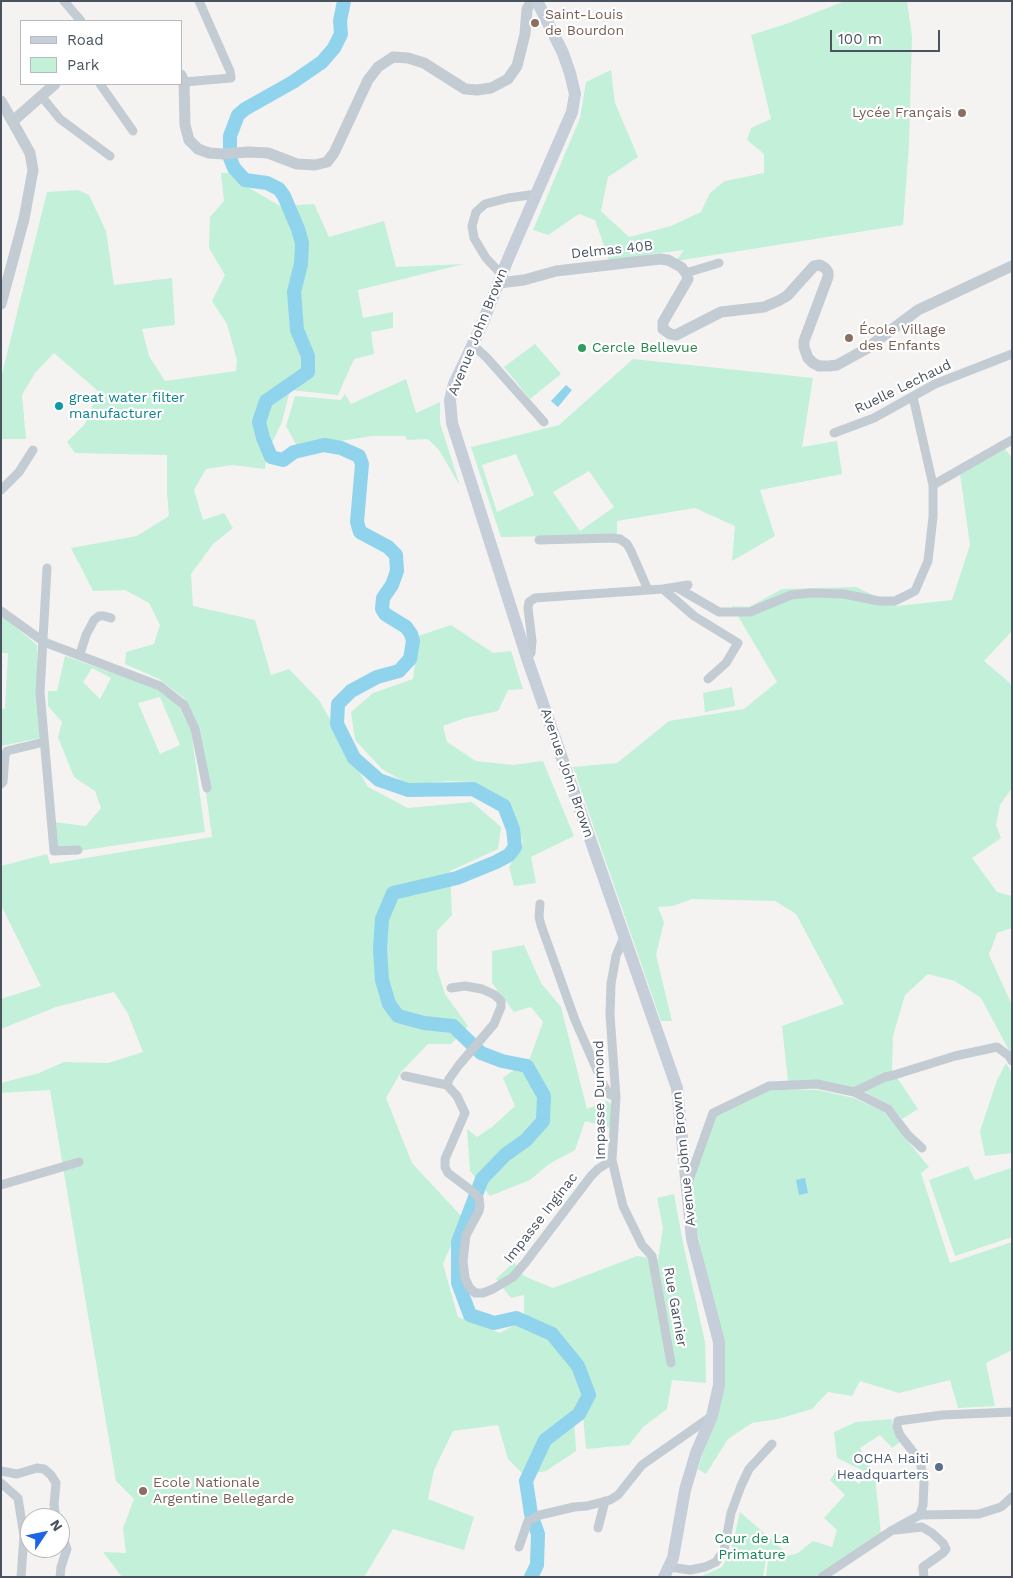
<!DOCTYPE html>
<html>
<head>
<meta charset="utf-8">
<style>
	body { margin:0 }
	#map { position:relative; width:1013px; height:1578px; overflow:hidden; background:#f4f3f2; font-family:"Work Sans",sans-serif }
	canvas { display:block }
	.frame { position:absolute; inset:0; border:2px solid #4a5460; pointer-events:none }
	.legend { position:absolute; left:20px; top:20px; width:162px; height:65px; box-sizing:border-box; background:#fff; border:1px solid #b7bbbf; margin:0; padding:6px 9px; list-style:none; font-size:15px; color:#4a5460 }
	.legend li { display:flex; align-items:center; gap:10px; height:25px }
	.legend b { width:25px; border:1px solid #b7bbbf }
	.north { position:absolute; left:20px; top:1508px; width:50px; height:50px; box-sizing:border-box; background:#fff; border:1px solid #b7bbbf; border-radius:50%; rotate:56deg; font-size:14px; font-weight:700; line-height:20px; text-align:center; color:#4a5460 }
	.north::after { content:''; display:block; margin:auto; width:18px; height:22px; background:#1b65e6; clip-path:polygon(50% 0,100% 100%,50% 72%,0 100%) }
	.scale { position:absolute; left:830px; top:30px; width:110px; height:22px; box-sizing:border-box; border:2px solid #4a5460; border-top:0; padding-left:6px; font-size:15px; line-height:18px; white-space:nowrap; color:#4a5460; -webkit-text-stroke:4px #fff; paint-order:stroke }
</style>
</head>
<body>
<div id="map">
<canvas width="1013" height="1578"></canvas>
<div class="frame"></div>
<ul class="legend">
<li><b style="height:6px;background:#c6ceda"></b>Road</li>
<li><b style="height:14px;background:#c3f0d8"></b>Park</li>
</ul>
<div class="north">N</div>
<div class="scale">100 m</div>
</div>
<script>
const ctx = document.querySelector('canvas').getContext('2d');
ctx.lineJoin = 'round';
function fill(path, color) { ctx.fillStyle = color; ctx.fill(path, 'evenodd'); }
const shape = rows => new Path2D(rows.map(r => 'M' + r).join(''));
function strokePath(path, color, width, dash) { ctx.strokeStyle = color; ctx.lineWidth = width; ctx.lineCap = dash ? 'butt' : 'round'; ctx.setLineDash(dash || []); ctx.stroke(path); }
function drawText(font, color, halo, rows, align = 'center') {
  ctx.font = font + ' "Work Sans",sans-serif'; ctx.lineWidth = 4.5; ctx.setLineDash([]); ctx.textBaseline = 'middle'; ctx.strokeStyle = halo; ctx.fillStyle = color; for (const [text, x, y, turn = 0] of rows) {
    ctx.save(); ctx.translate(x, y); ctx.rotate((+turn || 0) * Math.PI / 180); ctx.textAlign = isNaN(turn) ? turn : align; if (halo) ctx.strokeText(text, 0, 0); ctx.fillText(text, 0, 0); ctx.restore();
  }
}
fill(shape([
	[845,1,907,1,912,37,909,144,903,225,676,261,684,250,652,254,610,263,595,220,579,214,548,235,533,230,580,118,586,82,611,70,615,103,638,157,608,177,601,211,629,237,671,226,701,212,710,193,725,181,764,173,764,154,747,140,751,128,771,119,751,35,786,24],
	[221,173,232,173,241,183,280,206,314,204,329,237,384,221,396,267,464,264,358,290,363,318,393,312,393,328,371,332,374,354,354,359,338,395,290,390,282,422,266,455,265,469,232,465,206,469,194,490,203,520,224,513,233,528,213,544,191,574,193,606,255,620,271,675,289,669,319,700,368,787,408,808,472,802,501,827,498,849,450,871,452,915,437,931,437,969,445,994,468,1026,451,1044,428,1044,401,1072,386,1098,412,1163,463,1218,443,1264,458,1317,500,1333,518,1323,550,1337,574,1367,584,1395,574,1416,576,1451,546,1471,524,1475,508,1459,498,1425,453,1431,434,1470,428,1499,474,1517,464,1550,393,1529,364,1577,122,1577,103,1552,126,1553,123,1528,134,1499,116,1481,50,1090,1,1093,1,1083,39,1073,64,1062,108,1063,143,1052,128,1014,114,992,56,1007,1,1029,1,999,41,986,1,905,1,866,47,854,50,864,212,837,197,726,184,698,159,679,125,664,126,652,154,644,160,625,149,603,125,590,93,591,71,548,137,536,169,516,167,493,167,455,75,453,67,442,85,424,98,391,54,353,35,373,22,395,26,439,1,439,1,378,47,192,78,190,89,195,106,231,114,285,172,278,175,325,142,329,149,356,165,381,236,371,237,360,227,324,212,301,225,275,209,248,210,217,224,201],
	[535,344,561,374,530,399,504,367],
	[633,359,813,378,802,447,837,441,842,474,760,490,775,536,732,561,735,526,695,508,617,521,617,535,501,537,471,447,559,425],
	[516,454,534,495,497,512,482,465],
	[589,471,614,507,580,531,553,492],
	[406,379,416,413,440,402,440,423,460,486,439,450,428,439,407,440,405,436,372,436,298,448,286,426,295,396,341,400,345,394,351,404],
	[1005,449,1012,458,1012,631,984,661,1010,683,1012,689,1012,788,1000,805,996,825,1001,838,972,858,997,892,1012,896,1012,928,997,933,989,955,1012,1005,1012,1056,981,998,955,981,928,974,905,995,893,1036,892,1070,918,1109,902,1119,890,1105,863,1091,831,1083,788,1081,782,1026,844,1004,796,914,775,901,692,899,673,906,658,907,664,922,656,955,672,1021,661,1021,573,767,617,763,669,721,744,709,777,682,732,606,749,607,782,589,856,587,897,606,952,600,970,545,960,474],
	[1,615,37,645,40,738,1,746,1,709,5,709,8,653,1,653],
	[451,625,493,653,511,651,523,689,508,690,498,711,465,718,443,726,447,742,476,761,513,765,543,761,574,836,531,857,536,883,514,886,509,867,523,842,508,801,471,782,449,781,410,785,382,769,355,740,351,712,373,693,413,679,418,636],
	[65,656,156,688,179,706,191,730,205,832,58,854,54,822,86,826,101,808,95,791,74,777,58,737,62,722,48,706,48,691,57,691],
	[92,668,111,678,100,699,83,682],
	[160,697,180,745,160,754,138,703],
	[732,687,735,706,705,712,703,693],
	[524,945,541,983,561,1007,587,1109,606,1101,612,1104,611,1128,585,1121,575,1150,549,1164,530,1180,490,1196,470,1171,467,1129,477,1137,492,1127,515,1106,503,1078,530,1058,543,1022,531,1007,514,1012,492,983,492,951],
	[1006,1063,1012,1073,1012,1153,985,1156,980,1131,997,1080],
	[772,1089,818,1090,854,1098,884,1112,929,1167,921,1173,950,1263,1012,1242,1012,1350,986,1363,995,1406,958,1408,950,1380,899,1393,860,1381,852,1396,828,1392,812,1409,778,1419,752,1423,728,1439,706,1474,698,1469,725,1378,690,1192,714,1114],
	[968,1166,975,1180,1011,1168,1012,1237,955,1256,929,1180],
	[674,1194,684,1248,705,1342,706,1383,672,1380,667,1409,643,1427,629,1445,586,1449,583,1416,592,1398,579,1363,550,1329,524,1317,524,1295,511,1298,496,1279,514,1262,524,1276,553,1288,637,1256,658,1259,663,1228,657,1198],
	[892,1419,893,1429,900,1442,892,1448,880,1435,860,1448,875,1476,881,1534,815,1577,766,1577,768,1561,798,1553,813,1541,832,1547,837,1530,824,1518,845,1495,830,1480,836,1471,860,1484,862,1470,837,1458,834,1432,856,1422],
	[740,1512,788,1554,766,1559,763,1577,686,1577,702,1576,722,1567,731,1551]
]), '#c3f0d8');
fill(shape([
	[566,385,572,390,558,407,551,401],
	[805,1178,808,1193,799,1195,796,1180]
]), '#90d3ed');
strokePath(shape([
	[344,1,340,21,341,34,334,48,322,62,293,82,245,109,238,115,230,136,230,158,234,168,245,180,267,183,279,189,284,196,298,229,302,243,301,264,294,292,297,330,308,356,308,372,266,401,259,422,263,438,271,457,283,460,294,452,324,445,341,448,359,456,362,464,357,522,360,532,388,547,396,555,397,571,392,585,383,598,382,609,385,614,406,627,411,634,413,641,410,659,399,671,377,677,351,691,338,704,337,724,354,758,379,780,408,790,473,789,504,806,513,829,515,847,509,855,496,862,457,878,393,893,382,919,380,949,382,980,389,1004,398,1016,424,1023,453,1026,481,1053,502,1061,527,1066,544,1096,543,1121,526,1140,505,1155,482,1179,458,1242,458,1283,470,1315,494,1323,516,1318,552,1334,578,1366,589,1395,579,1414,545,1440,526,1481,531,1514,538,1534,537,1565,531,1577]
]), '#90d3ed', 14);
strokePath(shape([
	[64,1,81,21],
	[184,82,231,78,230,71,199,1],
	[100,84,133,131],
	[42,97,60,119,110,156],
	[686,273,719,263],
	[502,275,486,258,474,238,472,226,476,212,485,204,508,198,537,194],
	[473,345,487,358,544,422],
	[913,397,933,485],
	[834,433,874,418,935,384,1012,354],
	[1,490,19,472,33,450],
	[539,540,612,538,620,539,627,544,631,551,648,590],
	[47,568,40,692,54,851,78,850],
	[676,587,719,612,750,612,791,595,811,593,844,594,879,601,895,601,915,591,928,561,933,517,933,485,1012,440],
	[663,589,694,616,738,643,726,663,708,679],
	[1,611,44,642,160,686,184,705,195,729,207,788],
	[80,654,86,635,94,620,99,616,104,616,111,618],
	[527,658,531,653,532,641,528,608,529,602,535,598,663,589,688,585],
	[1,784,3,782,5,755,7,751,44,742],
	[540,904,539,917,541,925,575,1020,604,1086,609,1094,616,1097],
	[624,937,616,956,611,984,610,1015,616,1097,612,1160,623,1206,642,1245,652,1256,671,1363],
	[405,1076,447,1085,457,1096,465,1113,445,1159,445,1167,448,1173,472,1191,479,1198,480,1206,479,1211,466,1235,463,1261,465,1278,469,1287,475,1293,483,1293,493,1289,513,1277,525,1263,591,1176,598,1169,612,1160],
	[447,1085,449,1079,459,1065,494,1024,501,1007,501,1001,495,995,482,989,465,986,451,988],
	[854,1092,885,1077,894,1075,955,1056,997,1047,1009,1056,1012,1061],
	[688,1183,713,1113,769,1086,817,1084,854,1092,888,1109,908,1135,922,1148],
	[1,1185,79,1162],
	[1,1471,17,1474,37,1468,44,1469,51,1475,56,1483,54,1505,56,1518],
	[1,1483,18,1498,24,1536,21,1577],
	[920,1515,923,1505,924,1482,920,1461,900,1435,897,1427,898,1421,942,1415,1012,1412],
	[598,1528,605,1501],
	[896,1530,922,1527,932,1533,943,1543,946,1549,943,1553,923,1567,924,1577],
	[519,1547,528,1521,540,1515,574,1507,587,1506,610,1500,618,1495,642,1465,712,1416],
	[670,1567,690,1570,705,1567,716,1562,724,1550,731,1513,741,1486,749,1469,772,1444],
	[60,1577,61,1567,67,1549,60,1530],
	[822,1577,891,1531,920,1515,979,1514,1001,1507,1012,1497]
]), '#c3cbd3', 9);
strokePath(shape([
	[181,75,184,82,185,125,189,140,198,149,209,153,223,154,248,152,268,153,297,164,315,165,327,162,334,153,368,80,378,67,393,57,408,58,424,63,465,89,477,90,491,88,508,79,517,66,525,34,527,9,530,4,535,1],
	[1,101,30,153,33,170,24,219,1,304],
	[13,121,55,84],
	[499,283,524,280,556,271,660,259,668,260,681,267,686,273,688,279,663,322,663,329,670,334,676,335,721,312,764,307,778,301,787,296,814,266,820,265,825,268,828,272,828,277,804,341,804,347,808,358,813,363,819,366,829,366,837,365,866,349,918,310,1012,266]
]), '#c3cbd3', 11);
strokePath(shape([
	[537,1,563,53,570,73,575,94,572,112,508,259,480,329,454,384,450,400,452,423,527,658,677,1088,692,1239,719,1342,719,1385,712,1416,696,1453,685,1490,673,1558,664,1577]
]), '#c6ceda', 12);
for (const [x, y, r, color] of [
	[535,23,5,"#8d6e63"],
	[962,113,5,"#8d6e63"],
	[849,338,5,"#8d6e63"],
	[582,348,5,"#2e9e5b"],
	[59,406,5,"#0f9aa8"],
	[939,1467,5,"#5c6f8a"],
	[143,1491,5,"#8d6e63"]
]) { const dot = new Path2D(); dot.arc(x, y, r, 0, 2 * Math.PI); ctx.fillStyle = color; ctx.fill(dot); strokePath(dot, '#fff', 2); }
drawText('14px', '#785e54', '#fff', [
	["Saint-Louis",545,15],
	["de Bourdon",545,31],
	["Lycée Français",952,113,"right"],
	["École Village",859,330],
	["des Enfants",859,346],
	["Ecole Nationale",153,1483],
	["Argentine Bellegarde",153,1499]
], 'left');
drawText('14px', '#4a5460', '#fff', [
	["Delmas 40B",612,250,-6],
	["Avenue John Brown",478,332,-68],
	["Ruelle Lechaud",903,387,-26],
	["Avenue John Brown",567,773,71],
	["Impasse Dumond",600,1100,-91],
	["Avenue John Brown",684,1159,-96],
	["Impasse Inginac",541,1218,-52],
	["Rue Garnier",675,1307,80]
]);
drawText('14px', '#27864d', '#fff', [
	["Cercle Bellevue",592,348]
], 'left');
drawText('14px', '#0d838f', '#fff', [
	["great water filter",69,398],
	["manufacturer",69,414]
], 'left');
drawText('14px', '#4e5e75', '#fff', [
	["OCHA Haiti",929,1459],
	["Headquarters",929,1475]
], 'right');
drawText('14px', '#188456', '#fff', [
	["Cour de La",752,1539],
	["Primature",752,1555]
]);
</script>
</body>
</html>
